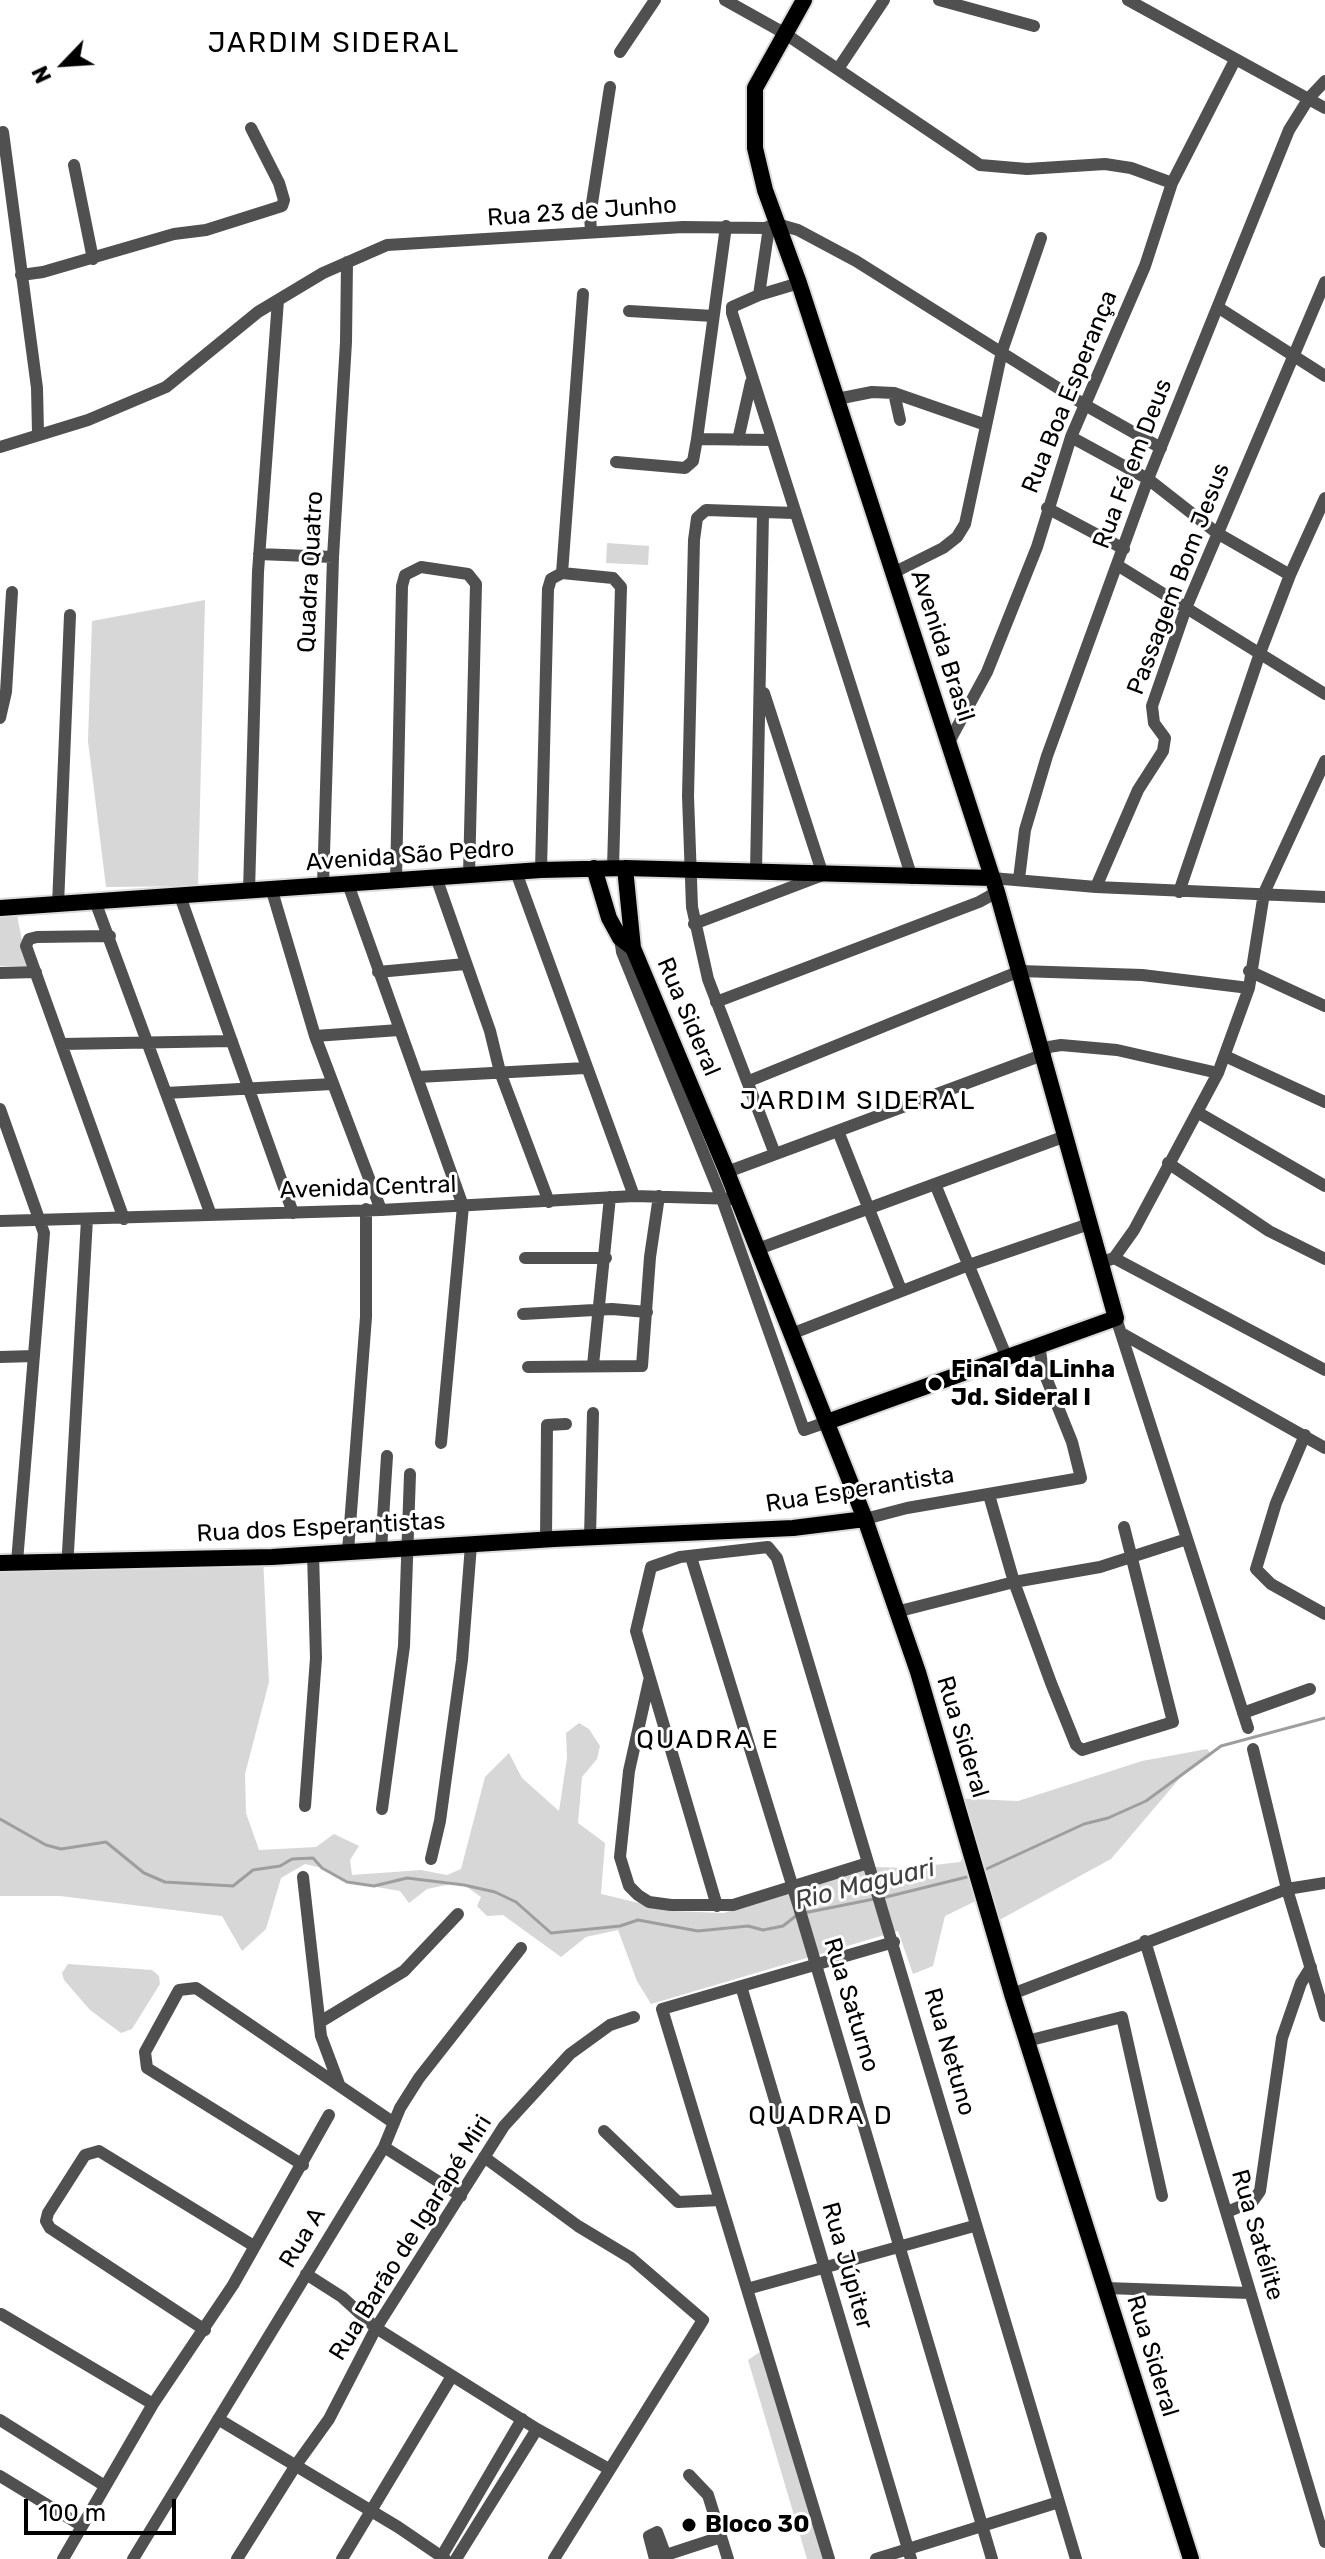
<!DOCTYPE html>
<html>
<head>
<meta charset="utf-8">
<style>
	body { margin:0 }
	#map { position:relative; width:1325px; height:2559px; overflow:hidden; background:#fff; font-family:Rubik,sans-serif }
	canvas { display:block }
	.north { position:absolute; left:24px; top:24px; width:80px; height:80px; -webkit-text-stroke:6px #fff; paint-order:stroke; rotate:245deg; font-size:22px; font-weight:700; line-height:32px; text-align:center; color:#000 }
	.north::after { content:''; display:block; margin:auto; width:28px; height:36px; background:#000; clip-path:polygon(50% 0,100% 100%,50% 72%,0 100%) }
	.scale { position:absolute; left:24px; top:2499px; width:152px; height:36px; box-sizing:border-box; border:4px solid #000; border-top:0; padding-left:10px; font-size:24px; line-height:28px; white-space:nowrap; color:#000; -webkit-text-stroke:6px #fff; paint-order:stroke }
</style>
</head>
<body>
<div id="map">
<canvas width="1325" height="2559"></canvas>
<div class="north">N</div>
<div class="scale">100 m</div>
</div>
<script>
const ctx = document.querySelector('canvas').getContext('2d');
ctx.lineJoin = 'round';
function fill(path, color) { ctx.fillStyle = color; ctx.fill(path, 'evenodd'); }
const shape = rows => new Path2D(rows.map(r => 'M' + r).join(''));
function strokePath(path, color, width, dash) { ctx.strokeStyle = color; ctx.lineWidth = width; ctx.lineCap = dash ? 'butt' : 'round'; ctx.setLineDash(dash || []); ctx.stroke(path); }
function drawText(font, color, halo, rows, align = 'center') {
  ctx.font = font + ' Rubik,sans-serif'; ctx.lineWidth = 6; ctx.setLineDash([]); ctx.textBaseline = 'middle'; ctx.strokeStyle = halo; ctx.fillStyle = color; for (const [text, x, y, turn = 0] of rows) {
    ctx.save(); ctx.translate(x, y); ctx.rotate((+turn || 0) * Math.PI / 180); ctx.textAlign = isNaN(turn) ? turn : align; if (halo) ctx.strokeText(text, 0, 0); ctx.fillText(text, 0, 0); ctx.restore();
  }
}
fill(shape([
	[607,543,649,546,648,565,606,563],
	[205,600,198,886,106,887,88,741,92,621],
	[17,915,27,966,0,966,0,916],
	[263,1557,269,1682,245,1774,246,1813,259,1850,316,1847,334,1834,359,1846,350,1860,352,1875,421,1870,447,1875,461,1869,485,1777,509,1753,522,1778,559,1811,567,1758,566,1733,579,1723,589,1729,600,1746,597,1759,582,1777,578,1823,605,1843,601,1894,673,1911,724,1913,792,1887,797,1890,875,1867,908,1868,960,1862,968,1852,951,1798,1018,1801,1142,1761,1207,1749,1212,1755,1185,1772,1111,1859,992,1924,982,1898,945,1916,933,1966,913,1974,898,1931,651,2004,637,1981,618,1930,586,1937,561,1957,503,1915,487,1916,477,1906,481,1897,464,1885,451,1884,427,1889,409,1903,400,1891,347,1882,322,1868,305,1864,281,1878,266,1929,242,1951,222,1916,60,1896,0,1896,0,1569],
	[68,1964,152,1970,159,1976,160,1984,132,2029,121,2033,90,2010,64,1980,62,1973],
	[764,2349,826,2559,807,2559,748,2360]
]), '#d7d7d7');
strokePath(shape([
	[0,1819,46,1845,61,1849,106,1842,144,1873,165,1882,233,1886,253,1870,280,1866,292,1859,313,1858,322,1868,347,1882,374,1886,407,1878,464,1885,495,1892,516,1902,551,1933,620,1926,638,1920,698,1931,748,1926,763,1930,783,1926,797,1915],
	[982,1871,1084,1824,1108,1818,1146,1801,1221,1746,1325,1718],
	[882,1898,971,1876],
	[804,1913,874,1899]
]), '#9e9e9e', 3);
const major = shape([
	[804,0,755,88,755,148,765,190,799,283,997,892,1116,1318,827,1422],
	[594,868,609,918,620,938,633,948],
	[625,868,633,948,727,1172,865,1519,918,1672,1012,1994,1191,2559],
	[0,908,541,870,625,868,992,878],
	[0,1563,272,1557,554,1539,793,1528,865,1519]
]);
strokePath(major, '#dbdbdb', 20);
strokePath(shape([
	[725,0,784,33,980,165,1027,169,1105,164,1131,168,1172,183],
	[939,0,1034,26],
	[1128,0,1325,108],
	[620,52,655,0],
	[838,69,884,0],
	[3,132,37,388,38,433],
	[74,165,93,259],
	[726,226,697,439,772,440],
	[769,227,759,295,732,307,732,313,912,878],
	[591,231,590,216,610,87],
	[21,275,43,272,174,234,206,230,282,206,284,200,279,183,251,128],
	[759,295,799,283],
	[1219,308,1325,376],
	[629,311,713,316],
	[894,393,900,420],
	[837,399,872,392,894,393,986,425],
	[1071,437,1148,479,1217,533,1290,575],
	[738,440,751,382],
	[0,447,88,420,166,387,258,312,323,273,387,245,683,227,765,228,777,224,798,230,856,261,1085,405,1161,448],
	[616,462,685,468,693,461,697,439],
	[1047,508,1124,549],
	[259,554,333,557],
	[1117,565,1325,694],
	[562,573,583,294],
	[893,573,943,548,957,537,965,524,1002,351,1041,238],
	[0,718,6,692,12,592],
	[949,742,987,672,1037,547,1071,437,1145,266,1172,183,1235,60],
	[541,870,548,589,551,579,562,573,613,578,621,587,613,868],
	[756,871,763,513],
	[516,872,634,1196],
	[436,877,490,1031,500,1072,549,1202],
	[992,878,1096,887,1325,897],
	[1019,879,1025,830,1047,756,1148,479,1289,130,1309,98,1325,81],
	[396,881,402,586,405,575,421,567,468,574,476,584,469,875],
	[348,884,463,1206,441,1443],
	[323,886,333,557,346,342,347,262],
	[1096,887,1138,790,1163,751,1165,738,1154,723,1152,706,1186,608,1325,282],
	[249,891,258,572,278,300],
	[272,891,315,1036,381,1210],
	[1179,892,1260,653,1290,575,1325,498],
	[180,896,293,1213],
	[95,901,211,1215],
	[58,905,70,615],
	[694,924,823,875,764,693],
	[110,936,37,937,29,939,26,946,124,1219],
	[620,938,622,952,722,1199,804,1430,827,1422],
	[1249,971,1325,1006],
	[378,972,465,964],
	[0,973,36,972],
	[716,1002,979,902,997,892],
	[315,1036,399,1030],
	[62,1044,232,1041],
	[1043,1048,1061,1045,1117,1050,1218,1073],
	[1225,1056,1325,1102],
	[418,1077,585,1068],
	[749,1081,1020,971,1142,975,1249,988],
	[166,1093,332,1084],
	[0,1109,44,1233,17,1562],
	[1197,1112,1325,1186],
	[838,1131,901,1290],
	[775,1154,708,979,692,907,688,796,694,540,697,518,706,510,794,513],
	[1168,1163,1269,1231,1325,1259],
	[727,1172,1045,1054],
	[935,1184,1007,1358],
	[0,1221,381,1210,634,1196,737,1199],
	[758,1249,1063,1137],
	[525,1258,606,1258],
	[1114,1258,1325,1370],
	[1100,1263,1114,1258,1134,1230,1218,1073,1249,988,1264,893,1325,761],
	[523,1314,612,1309,647,1312],
	[1116,1318,1248,1728],
	[1121,1333,1325,1448],
	[791,1334,969,1265,1089,1224],
	[0,1357,34,1356],
	[593,1365,610,1197],
	[528,1367,642,1366,650,1257,659,1196],
	[1305,1435,1276,1503,1256,1569,1271,1584,1325,1614],
	[989,1495,1014,1582,1051,1683,1076,1745,1082,1750,1173,1722,1124,1527],
	[865,1519,907,1508,1081,1478,1072,1442,1043,1370,1039,1345],
	[590,1537,593,1413],
	[546,1539,547,1425,566,1424],
	[381,1550,387,1456],
	[348,1551,366,1317,366,1209],
	[68,1552,87,1219],
	[691,1557,798,1904,992,2559],
	[896,1612,1014,1582,1100,1567,1187,1539],
	[649,1681,629,1771,620,1857,629,1886,638,1895,649,1902,671,1905,733,1905,868,1863],
	[1243,1713,1310,1689],
	[1253,1749,1287,1889,1325,2016],
	[305,1806,316,1658,313,1553],
	[382,1809,404,1646,410,1474],
	[431,1859,440,1821,462,1660,471,1545],
	[303,1877,321,2036,339,2084],
	[717,1906,636,1631,651,1567,680,1557,768,1547,777,1558,1076,2559],
	[1145,1941,1325,2542],
	[741,1986,911,2559],
	[1012,1994,1287,1889,1325,1883],
	[320,2022,404,1971,458,1914],
	[1027,2041,1122,2017,1162,2196],
	[604,2131,678,2202,720,2200],
	[384,2147,461,2196],
	[484,2157,578,2226,631,2258,703,2320,554,2559],
	[303,2165,147,2068,145,2052,179,1990,196,1988,394,2123],
	[1227,2212,1253,2201,1260,2191,1282,2038,1301,1983,1311,1967],
	[306,2274,342,2297,376,2328,537,2429,609,2469],
	[1106,2288,1250,2293],
	[747,2289,974,2226],
	[1,2314,153,2404],
	[205,2330,50,2228,46,2221,48,2213,85,2155,99,2151,254,2246],
	[218,2419,398,2527,445,2559],
	[0,2420,105,2486],
	[689,2475,708,2495,728,2559],
	[0,2476,82,2526],
	[666,2555,721,2537],
	[63,2559,153,2404,233,2285,329,2115],
	[133,2559,384,2147,400,2108,419,2078,521,1948],
	[237,2559,296,2465,329,2419,376,2328,504,2126,570,2054,610,2025,634,2017],
	[342,2559,452,2376],
	[440,2559,522,2419],
	[456,2559,537,2429],
	[655,2559,649,2536,657,2532,667,2559],
	[829,2559,662,2009,894,1942],
	[876,2559,1059,2502]
]), '#505050', 12);
strokePath(major, '#000', 16);
for (const [x, y, r, color] of [
	[935,1384,8,"#000"],
	[689,2525,8,"#000"]
]) { const dot = new Path2D(); dot.arc(x, y, r, 0, 2 * Math.PI); ctx.fillStyle = color; ctx.fill(dot); strokePath(dot, '#fff', 3); }
drawText('24px', '#000', '#fff', [
	["Rua 23 de Junho",582,212,-4],
	["Rua Boa Esperança",1070,392,-68],
	["Rua Fé em Deus",1133,464,-69],
	["Quadra Quatro",311,572,-87],
	["Passagem Bom Jesus",1179,579,-69],
	["Avenida Brasil",942,646,72],
	["Avenida São Pedro",410,856,-4],
	["Rua Sideral",688,1017,67],
	["Avenida Central",368,1188,-2],
	["Rua Esperantista",860,1490,-9],
	["Rua dos Esperantistas",321,1528,-3],
	["Rua Sideral",962,1737,73],
	["Rua Saturno",851,2005,73],
	["Rua Netuno",949,2052,74],
	["Rua Satélite",1257,2235,74],
	["Rua A",303,2238,-59],
	["Rua Barão de Igarapé Miri",411,2238,-58],
	["Rua Júpiter",847,2266,74],
	["Rua Sideral",1152,2356,73]
]);
drawText('bold 24px', '#000', '#fff', [
	["Final da Linha",951,1370],
	["Jd. Sideral I",951,1398],
	["Bloco 30",705,2525]
], 'left');
ctx.letterSpacing = '2px';
drawText('26px', '#000', '#fff', [
	["JARDIM SIDERAL",858,1101],
	["QUADRA E",708,1740],
	["QUADRA D",821,2116]
]);
ctx.letterSpacing = '0px';
drawText('italic 26px', '#3f3f3f', '#fff', [
	["Rio Maguari",865,1885,-14]
]);
ctx.letterSpacing = '2px';
drawText('28px', '#000', '#fff', [
	["JARDIM SIDERAL",334,44]
]);
ctx.letterSpacing = '0px';
</script>
</body>
</html>
